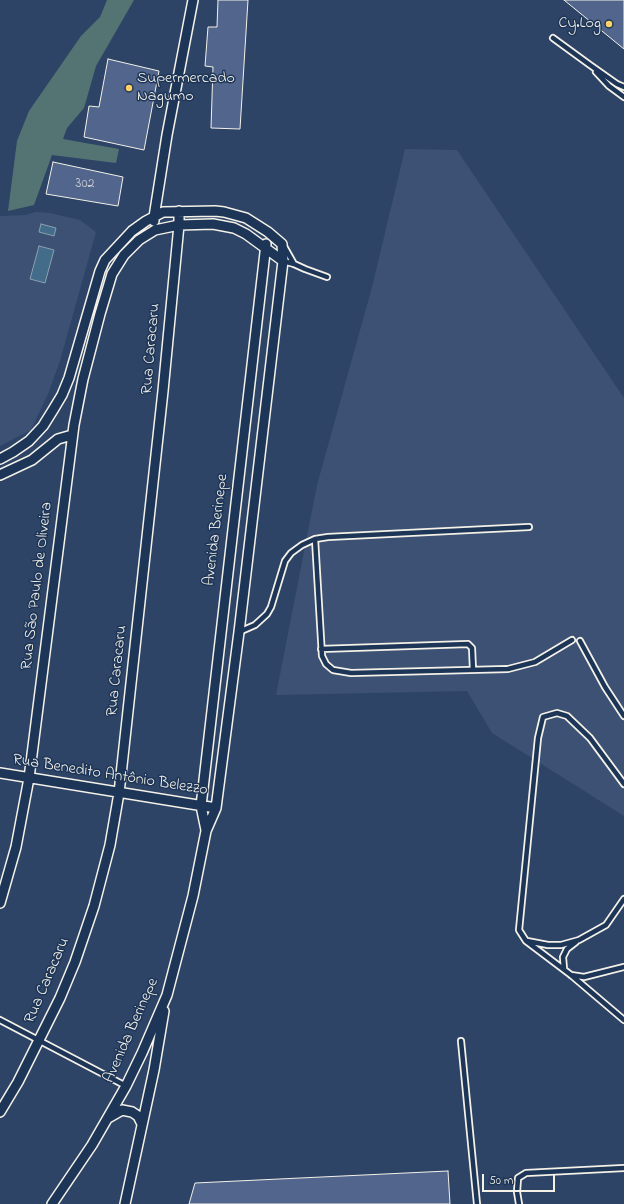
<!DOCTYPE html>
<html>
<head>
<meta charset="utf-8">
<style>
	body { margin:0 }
	#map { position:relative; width:624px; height:1204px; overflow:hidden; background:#2d4467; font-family:"Indie Flower",sans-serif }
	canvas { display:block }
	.scale { position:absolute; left:482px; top:1174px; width:73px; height:18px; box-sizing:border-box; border:2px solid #f4f1e8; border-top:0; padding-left:5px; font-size:12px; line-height:14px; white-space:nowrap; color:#f4f1e8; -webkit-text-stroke:3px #1d3557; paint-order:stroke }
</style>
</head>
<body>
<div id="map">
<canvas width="624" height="1204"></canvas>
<div class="scale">50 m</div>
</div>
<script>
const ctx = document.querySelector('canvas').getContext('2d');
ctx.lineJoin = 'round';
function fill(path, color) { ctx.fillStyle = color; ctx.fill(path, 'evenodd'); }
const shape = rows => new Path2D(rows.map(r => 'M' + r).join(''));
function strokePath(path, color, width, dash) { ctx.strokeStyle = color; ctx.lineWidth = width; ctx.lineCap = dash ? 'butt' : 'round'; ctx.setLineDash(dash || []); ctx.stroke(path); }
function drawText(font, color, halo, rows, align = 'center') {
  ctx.font = font + ' "Indie Flower",sans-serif'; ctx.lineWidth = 3; ctx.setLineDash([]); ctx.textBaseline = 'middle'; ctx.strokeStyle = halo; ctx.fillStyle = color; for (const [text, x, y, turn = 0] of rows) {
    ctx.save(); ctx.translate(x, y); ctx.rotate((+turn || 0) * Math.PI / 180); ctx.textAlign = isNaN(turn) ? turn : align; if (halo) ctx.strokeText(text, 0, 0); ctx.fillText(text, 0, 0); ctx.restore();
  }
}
fill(shape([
	[405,149,457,150,624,398,624,816,492,733,467,691,276,695,317,485,372,287],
	[36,212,50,213,80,220,96,232,60,361,48,394,31,430,0,446,0,216,25,215]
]), '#3c5174');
fill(shape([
	[107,0,134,0,96,66,84,108,67,128,63,139,119,149,116,163,52,155,34,205,8,211,17,141,29,111,81,36,100,17]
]), '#547473');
const water = shape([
	[41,224,56,228,54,236,39,232,41,224],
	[39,246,54,250,45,283,30,279,39,246]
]);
fill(water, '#436c8a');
strokePath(water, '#8aa1b0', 1);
const building = shape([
	[218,0,248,0,240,129,211,128,213,67,205,66,208,27,217,27,218,0],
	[564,0,624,0,624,49,564,0],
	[108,59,159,71,144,150,84,137,89,106,99,107,108,59],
	[53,162,123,177,118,206,46,194,53,162],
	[448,1171,450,1204,189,1204,195,1183,448,1171]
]);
fill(building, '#52668d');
strokePath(building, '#f4f1e8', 1);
const service = shape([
	[553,38,590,65,617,84,624,87],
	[596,72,609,86,624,97],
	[285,248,294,264],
	[283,261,294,264,305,269,327,277],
	[315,539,322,656,326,664,333,670,351,673,508,669,535,662,572,640],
	[239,632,255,625,267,614,271,607,285,561,291,553,302,545,315,539,328,537,529,527],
	[580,641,605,687,624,716],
	[321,649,468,644,472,648,473,670],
	[624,784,590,738,567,716,557,713,543,717,538,738,519,930,526,941,571,975,624,1020],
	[527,941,548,945,561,945,579,940,606,925,624,899],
	[564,969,563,957,567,949,576,942],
	[571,975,584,977,624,967],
	[0,1020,126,1086],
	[461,1041,477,1204],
	[519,1204,517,1192,518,1178,526,1173,624,1168]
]);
const minor = shape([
	[154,221,154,217,167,135,193,0],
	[0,459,13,452,29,441,43,426,53,410,62,395,69,378,100,271,105,260,132,231,146,221,163,212,215,211,224,212,246,218,268,232,282,244,283,261,239,632,216,808,206,831,193,896,167,995,142,1053,126,1086,92,1145,52,1204],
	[0,475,32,460,58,439,72,435],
	[0,773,216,808],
	[206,830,201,806,266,244],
	[0,903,16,847,29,778,74,425,83,379,100,314,112,274,124,255,139,240,155,230,179,225,213,224,234,228,246,234,283,261],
	[0,1112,18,1082,60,998,75,962,94,906,110,845,119,793,163,391,179,225,179,211],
	[108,1118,122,1110,132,1112,138,1116,142,1124],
	[125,1204,154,1070,164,1011]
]);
strokePath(service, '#f4f1e8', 8);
strokePath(minor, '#f4f1e8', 12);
strokePath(service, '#1d3557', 4.5);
strokePath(minor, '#1d3557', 9);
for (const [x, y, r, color] of [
	[609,24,4,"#ffd166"],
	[129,88,4,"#ffd166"]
]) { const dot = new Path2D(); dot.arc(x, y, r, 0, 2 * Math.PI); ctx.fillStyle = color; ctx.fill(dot); strokePath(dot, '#1d3557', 1.5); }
drawText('14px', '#ccced1', null, [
	["302",85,185]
]);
drawText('16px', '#f4f1e8', '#1d3557', [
	["Cy.Log",601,24],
	["Supermercado",137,79,"left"],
	["Nagumo",137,97,"left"]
], 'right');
drawText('16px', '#f4f1e8', '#1d3557', [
	["Rua Caracaru",152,349,-85],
	["Avenida Berinepe",217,530,-83],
	["Rua São Paulo de Oliveira",38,586,-83],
	["Rua Caracaru",118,671,-84],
	["Rua Benedito Antônio Belezzo",110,776,9],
	["Rua Caracaru",48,981,-67],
	["Avenida Berinepe",132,1031,-66]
]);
</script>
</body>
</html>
